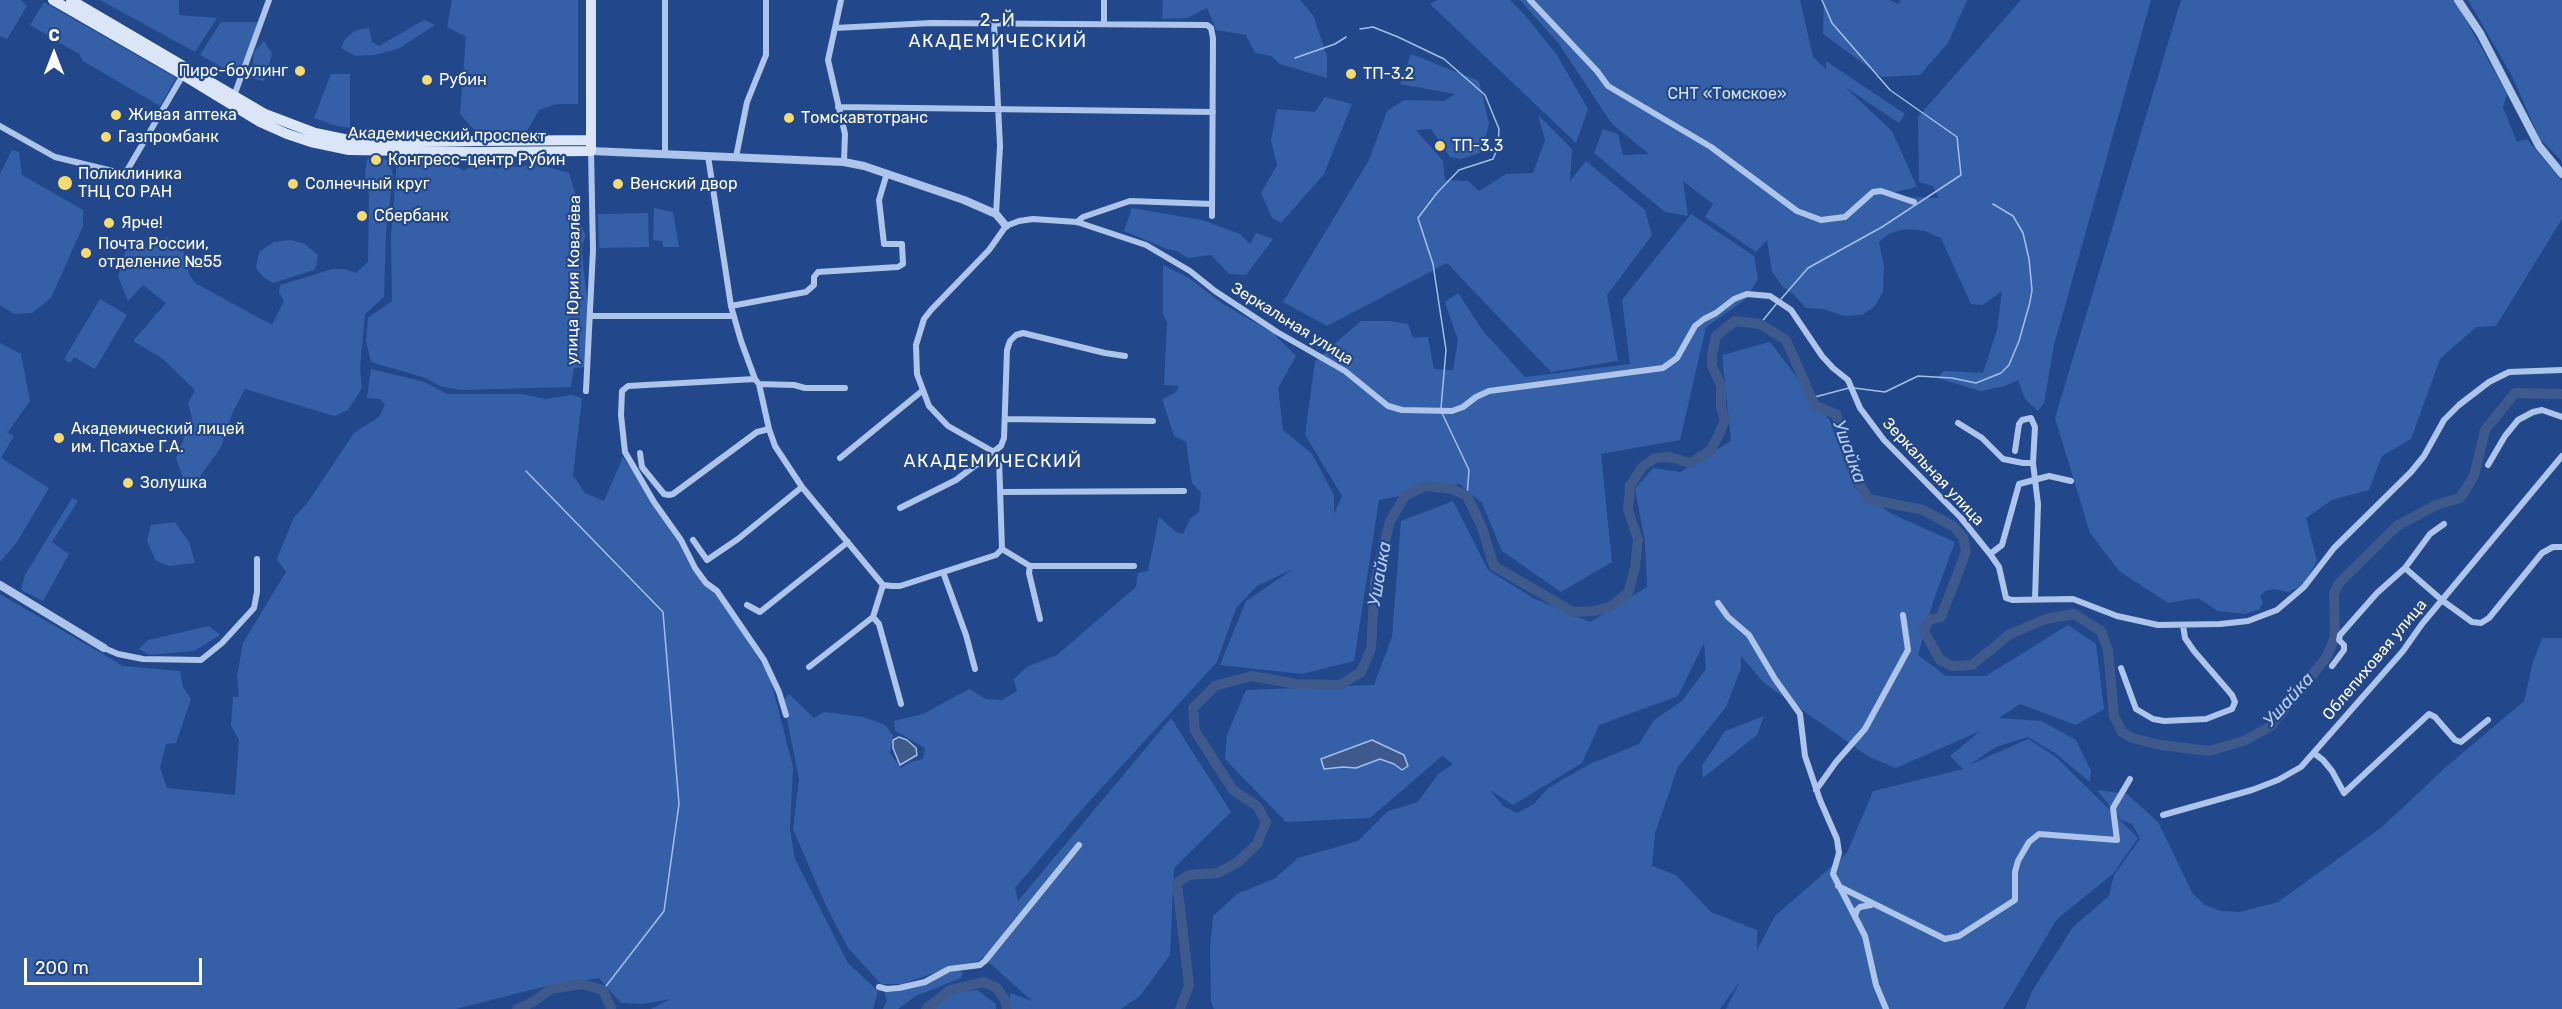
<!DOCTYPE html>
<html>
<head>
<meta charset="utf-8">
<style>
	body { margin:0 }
	#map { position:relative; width:2562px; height:1009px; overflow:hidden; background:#22478b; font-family:Rubik,sans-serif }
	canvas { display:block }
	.north { position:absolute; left:24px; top:24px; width:60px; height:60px; -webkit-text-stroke:4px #22478b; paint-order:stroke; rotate:0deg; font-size:16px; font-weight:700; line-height:24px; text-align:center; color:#fff }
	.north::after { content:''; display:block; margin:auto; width:21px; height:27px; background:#fff; clip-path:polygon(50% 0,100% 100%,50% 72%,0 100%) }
	.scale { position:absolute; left:24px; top:958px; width:178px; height:27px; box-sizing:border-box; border:3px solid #fff; border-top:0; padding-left:8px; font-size:18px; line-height:21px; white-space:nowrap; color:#fff; -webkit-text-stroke:4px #22478b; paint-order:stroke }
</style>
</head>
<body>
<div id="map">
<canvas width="2562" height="1009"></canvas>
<div class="north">С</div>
<div class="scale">200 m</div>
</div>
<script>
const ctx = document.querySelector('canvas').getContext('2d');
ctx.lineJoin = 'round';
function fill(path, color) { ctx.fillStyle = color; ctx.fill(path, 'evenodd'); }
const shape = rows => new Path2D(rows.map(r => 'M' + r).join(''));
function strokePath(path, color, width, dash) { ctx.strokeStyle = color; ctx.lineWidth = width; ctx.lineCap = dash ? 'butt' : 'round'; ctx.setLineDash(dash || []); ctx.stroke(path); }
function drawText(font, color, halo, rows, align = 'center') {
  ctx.font = font + ' Rubik,sans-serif'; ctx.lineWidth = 4.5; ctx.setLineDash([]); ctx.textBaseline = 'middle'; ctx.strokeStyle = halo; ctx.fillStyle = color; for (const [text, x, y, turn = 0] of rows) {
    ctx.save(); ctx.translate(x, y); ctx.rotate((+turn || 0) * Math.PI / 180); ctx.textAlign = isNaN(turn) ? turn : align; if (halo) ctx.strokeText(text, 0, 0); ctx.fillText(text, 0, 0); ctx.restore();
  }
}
fill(shape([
	[0,0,21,0,27,6,7,39,0,36],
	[100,0,179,0,179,15,217,18,195,52],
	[452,0,578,0,578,104,556,104,539,110,527,131,476,132,460,114,466,37,447,27],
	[1163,0,1300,0,1313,15,1327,56,1327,78,1280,64,1271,56,1255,53,1246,35,1216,30,1207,8,1187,18,1162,19],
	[1438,0,1510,0,1524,14,1557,55,1588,109,1576,143,1430,4],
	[1520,0,1800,0,1813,57,1826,69,1826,61,1905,114,1899,123,1845,87,1892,131,1917,187,1887,194,1898,197,1939,198,1933,186,1919,182,1918,117,2021,0,2151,0,2054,345,2044,403,2038,411,2025,399,2018,380,2005,386,1981,391,1937,378,1944,371,1983,373,1997,330,2002,291,1982,305,1971,304,1941,238,1925,231,1905,229,1890,233,1879,242,1884,267,1883,292,1875,306,1862,315,1844,316,1824,309,1806,308,1793,294,1783,287,1772,272,1767,240,1756,252,1705,217,1713,204,1683,181,1688,216,1665,212,1594,153,1603,129,1618,134,1623,155,1649,154,1612,124,1559,44],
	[1824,0,1889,0,1898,4,1901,0,1967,0,1948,43,1920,75,1882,77,1823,34],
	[2181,0,2455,0,2507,94,2503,107,2517,142,2527,139,2562,181,2562,219,2496,326,2476,327,2440,359,2411,439,2382,456,2369,490,2332,500,2306,518,2317,561,2304,584,2289,592,2273,589,2265,591,2260,596,2263,602,2260,609,2245,614,2218,611,2198,598,2168,603,2119,571,2090,533,2055,418],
	[2468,0,2562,0,2562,161,2540,139,2511,74],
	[44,2,176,78,160,106,83,61,79,54,30,25],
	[424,20,435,25,398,49,374,55,355,56,341,48,345,39,356,30,369,28,372,42,379,46],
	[221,22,259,22,238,76,200,55],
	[264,41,272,54,264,81,247,77,249,68,253,65,254,52],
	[1411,54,1479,81,1489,123,1482,152,1461,159,1450,157,1431,129,1416,130,1443,161,1445,180,1468,181,1479,191,1506,174,1533,173,1545,140,1538,115,1572,149,1570,181,1586,161,1645,210,1652,235,1607,295,1618,361,1551,372,1447,263,1327,326,1283,302,1369,160,1387,111,1404,100,1444,101,1455,94,1400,84],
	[331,74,350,74,350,128,333,125,314,118],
	[1325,97,1352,104,1324,174,1281,223,1272,218,1261,193,1277,165,1271,140,1277,109,1315,112],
	[12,150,19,152,22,175,83,210,83,226,51,298,32,313,14,314,0,305,0,174],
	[371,157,379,157,389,161,393,175,386,232,384,297,365,314,360,368,362,388,348,410,334,416,245,389,232,414,221,447,194,485,186,486,176,458,192,418,188,404,195,390,163,359,133,341,166,303,143,285,128,301,118,276,124,255,133,240,150,250,166,237,182,246,189,274,195,283,272,325,284,301,279,292,280,285,333,269,345,269,356,273,368,262,369,195,365,174,367,159],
	[404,157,426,157,456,166,464,171,474,164,485,164,496,169,504,166,521,167,533,163,569,173,578,202,579,223,586,235,582,245,583,263,589,318,585,367,574,368,571,387,460,390,440,386,425,378,371,362,366,341,368,318,392,301,391,237,397,160],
	[654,208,673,212,679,247,663,247,662,241,653,240],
	[1132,208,1202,220,1240,234,1250,244,1256,233,1273,239,1246,275,1229,274,1211,255,1188,258,1177,251,1167,249,1124,231],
	[648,213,649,247,599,248,598,214],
	[1691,214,1754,256,1758,279,1746,299,1706,327,1680,440,1601,454,1612,562,1561,592,1502,551,1482,503,1459,484,1379,500,1354,661,1302,674,1220,665,1246,601,1293,569,1257,586,1236,608,1217,662,1084,807,1015,888,1018,901,1171,718,1231,812,1174,868,1170,955,1140,996,1121,1009,1010,1009,1010,993,1032,1001,983,957,979,961,958,965,902,984,881,984,848,948,827,908,793,829,799,779,783,700,789,694,814,718,824,712,864,717,885,725,893,735,890,753,901,768,910,762,923,759,925,748,895,731,894,721,923,714,969,689,986,699,1002,700,1017,691,1014,679,1027,667,1057,655,1136,587,1138,573,1148,571,1159,517,1176,532,1183,534,1190,519,1199,512,1201,493,1192,483,1186,442,1174,436,1162,399,1176,392,1179,386,1164,385,1167,323,1163,314,1163,265,1189,278,1223,304,1273,333,1296,356,1278,388,1283,430,1312,454,1334,495,1334,514,1342,496,1305,435,1315,361,1361,321,1390,321,1408,324,1413,338,1428,337,1434,369,1453,370,1458,340,1445,302,1458,293,1483,331,1525,377,1630,364,1622,300],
	[291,240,305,244,318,255,316,266,314,270,273,283,263,277,256,268,259,252,274,242],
	[100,299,127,315,95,369,74,357,70,363,64,359],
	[1770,342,1830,421,1855,488,1892,514,1955,542,1933,602,1918,655,1946,676,1986,676,2068,625,2096,644,2104,709,2076,725,2020,704,1999,718,2041,721,2076,740,2091,771,2090,782,2055,753,2028,737,1996,747,1969,765,2028,739,2056,757,2138,838,2113,874,2057,919,2003,1009,1726,1009,1740,981,1720,1009,1214,1009,1211,1002,1210,948,1213,916,1237,894,1274,879,1298,858,1358,841,1388,811,1418,802,1438,774,1453,764,1442,756,1370,818,1286,822,1225,759,1227,735,1246,690,1374,685,1392,637,1401,521,1453,501,1488,570,1533,598,1590,622,1647,587,1645,542,1635,489,1653,468,1680,472,1731,441,1722,355],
	[1704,643,1706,669,1682,701,1654,720,1639,744,1590,764,1548,788,1534,804,1517,813,1503,806,1490,790,1513,805,1582,763,1599,725,1678,696],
	[1741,656,1764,683,1869,757,1896,768,1980,731,1950,756,1963,769,1873,791,1847,853,1775,916,1757,950,1757,930,1711,912,1676,875,1652,866,1655,833,1678,767,1726,707,1741,668],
	[0,343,21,354,30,401,8,432,5,431,14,436,1,458,49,488,17,542,0,562],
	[371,369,425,382,447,394,522,394,545,399,572,395,582,398,573,475,585,493,604,501,623,457,679,542,691,568,705,585,718,595,770,677,793,767,790,830,795,859,848,963,878,991,873,1009,651,1009,671,999,642,1004,621,1003,599,978,547,986,456,1009,0,1009,0,594,123,666,180,671,183,687,191,699,176,743,166,744,160,767,167,788,235,795,239,740,231,725,233,697,239,697,237,676,243,643,286,572,277,559,294,517,308,502,354,433,379,417,385,405,380,399,367,398],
	[72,498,78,501,52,542,69,554,43,601,21,590,25,575],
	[175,522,189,542,195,563,169,566,156,561,147,541,151,525],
	[209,626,220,635,194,651,149,655,139,649,148,640],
	[2542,638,2562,638,2562,1009,2025,1009,2032,991,2073,927,2109,896,2114,875,2140,839,2133,825,2120,819,2097,790,2127,794,2158,822,2193,894,2205,905,2221,911,2240,912,2278,902,2382,827,2446,767,2524,701,2533,662],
	[1764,716,1757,735,1703,778,1702,766,1725,731],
	[959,971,963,973,961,978,916,996,898,1009,883,1009,887,1001,884,991,895,992,932,982,948,973],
	[977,990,996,1004,996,1009,933,1009,953,993]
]), '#3560a8');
const water = shape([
	[899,737,907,740,916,748,917,755,900,765,893,748,893,740,899,737],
	[1372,740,1404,755,1408,766,1402,770,1394,764,1380,759,1356,768,1343,767,1324,769,1321,759,1372,740]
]);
fill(water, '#3e598b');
strokePath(water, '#a2bfec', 1.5);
strokePath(shape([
	[1360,29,1373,27,1398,37,1444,59,1485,95,1499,129,1498,147,1493,159,1459,170,1437,193,1418,218,1433,264,1446,350,1441,408],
	[1295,58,1335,44,1346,37],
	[1781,299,1808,268,1882,227,1961,175,1957,137,1890,90,1832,23,1822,0],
	[1760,324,1777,303],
	[1854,388,1885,392,1918,376,1952,378,1976,383,2001,373,2009,365,2019,341,2030,302,2032,290,2029,259,2023,233,2013,216,1993,204],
	[1811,398,1849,388],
	[1442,413,1469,470,1467,496],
	[526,471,663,612,679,804,664,911,603,990]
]), '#a2bfec', 1.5);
strokePath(shape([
	[517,1009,533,1002,551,989,582,984,603,990,611,1009],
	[926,1009,950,990,984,982,997,988,1005,1000,1007,1009],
	[1180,1009,1189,985,1177,883,1189,875,1218,873,1238,862,1257,844,1266,822,1257,806,1233,790,1195,731,1193,708,1215,686,1252,676,1296,684,1340,685,1361,672,1371,649,1375,581,1390,521,1405,496,1425,486,1452,489,1467,496,1481,525,1494,566,1573,612,1595,611,1611,606,1628,593,1635,568,1638,540,1628,510,1630,486,1642,467,1655,458,1669,457,1691,463,1711,450,1719,434,1725,420,1721,407,1721,386,1712,366,1712,354,1716,336,1735,321,1760,324,1786,340,1815,406,1836,414,1851,468,1868,499,1923,510,1953,526,1963,537,1966,552,1941,617,1929,620,1924,631,1940,660,1952,666,1972,665,2010,634,2046,619,2074,614,2101,631,2108,650,2114,716,2122,732,2132,738,2161,745,2209,751,2244,741,2271,726,2326,658,2335,637,2334,593,2339,583,2397,526,2436,505,2460,498,2474,476,2485,430,2515,393,2562,394]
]), '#3e598b', 10);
strokePath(shape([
	[841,0,828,60,845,134,844,162],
	[1104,0,1104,23],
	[1530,0,1597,71,1608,86,1711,147,1797,211,1821,220,1845,217,1873,192,1881,191,1914,202],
	[994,23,1000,146,996,214],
	[835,28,931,23,1207,25,1211,28,1213,38,1212,216],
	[234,96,269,0],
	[838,107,1213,112],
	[0,126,55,157,125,174,183,75],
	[665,154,665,0],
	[708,156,731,306,741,341,755,379,759,384,769,429,775,446,802,487,883,585,892,586,900,586,996,555,1002,549,999,458,994,452,948,426,929,406,917,374,916,345,924,319,931,310,989,250,1006,226,1019,221,1033,219,1077,222,1146,245,1190,271,1215,291,1277,332,1345,371,1388,406,1402,410,1452,411,1463,407,1476,397,1489,391,1663,368,1677,358,1695,326,1704,319,1716,313,1734,299,1747,294,1770,296,1791,310,1822,356,1833,368,1848,380,1860,408,1884,440,1961,518,1990,554,1999,567,2006,598,2012,600,2073,599,2117,616,2158,625,2220,624,2248,621,2277,610,2304,587,2334,548,2411,472,2424,456,2444,420,2459,405,2489,382,2509,372,2562,370],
	[736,157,747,102,766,55,766,0],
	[1077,222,1083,217,1130,201,1212,204],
	[731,306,806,292,814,285,814,277,818,272,898,267,903,264,902,244,884,244,879,200,887,173],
	[591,316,733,316],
	[755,379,628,386,622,391,621,415,625,452,654,502,681,540,695,568,706,583,717,591,764,660,779,692,786,715],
	[759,384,794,385,805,388,845,388],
	[586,391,593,250,591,151],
	[1005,419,1153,421],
	[1958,423,1982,438,2003,459,2023,463,2033,463],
	[2015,451,2019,424,2022,420,2031,418,2035,427,2033,463,2038,504,2035,599],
	[640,453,642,467,664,494,669,495,673,494,757,432,769,429],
	[840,458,922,391],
	[2488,465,2505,436,2518,420,2533,412,2542,410,2562,417],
	[1002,492,1184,491],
	[900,508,956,480,1001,446,1004,438,1007,350,1010,341,1016,335,1023,333,1105,353,1125,356],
	[693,540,707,560,738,539,802,487],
	[1002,549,1030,566,1134,566],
	[1990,554,2002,545,2019,484,2049,476,2071,481],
	[1030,566,1029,573,1040,619],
	[2405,568,2443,601,2472,622,2481,623,2489,618,2542,553,2553,547,2562,547],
	[943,572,966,635,975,669],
	[1718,603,1728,617,1749,635,1775,679,1800,714,1805,756,1820,800,1837,839,1839,853,1833,874,1865,936,1876,985,1886,1009],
	[747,605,760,612,848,542],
	[873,617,879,624,901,704],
	[104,648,118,654,143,659,201,660,222,643,254,608,257,592,257,559],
	[2332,666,2344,650,2344,645,2339,640,2340,635,2377,593,2405,568,2430,534,2444,524],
	[809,667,873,617,883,585],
	[2121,668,2136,709,2153,719,2164,721,2206,719,2232,709,2235,702,2232,695,2194,651,2185,638,2183,625],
	[2315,754,2323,760,2332,771,2344,793,2429,714,2435,717,2455,740,2461,742,2488,720],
	[1816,790,1836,762,1865,729,1908,650,1903,615],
	[2163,815,2252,790,2278,780,2301,767,2403,651,2422,624,2562,456],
	[1838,886,1945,939,1959,936,2015,900,2015,872,2018,861,2029,842,2039,834,2117,840,2113,808,2130,779],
	[1855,916,1857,910,1860,907,1871,905],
	[879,987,887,989,899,988,925,982,949,969,980,965,985,961,1079,845]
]), '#aec5eb', 6);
strokePath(shape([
	[2458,0,2480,33,2539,146,2562,174],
	[591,151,844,162,864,166,964,200,996,214,1006,226],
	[0,585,104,648]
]), '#aec5eb', 8);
strokePath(shape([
	[53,0,183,75,260,122,287,134,311,142,349,150,476,152,591,151,591,0],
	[71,0,265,114,315,133,359,142,591,140]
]), '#dae5f8', 10);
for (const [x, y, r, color] of [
	[300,71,6,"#f7db70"],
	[1351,74,6,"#f7db70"],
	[427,80,6,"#f7db70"],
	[116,115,6,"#f7db70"],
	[789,118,6,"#f7db70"],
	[106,137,6,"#f7db70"],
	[1440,146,6,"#f7db70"],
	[376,160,6,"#f7db70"],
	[65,183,8,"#f7db70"],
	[293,184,6,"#f7db70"],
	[618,184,6,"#f7db70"],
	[362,216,6,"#f7db70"],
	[109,223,6,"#f7db70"],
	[86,253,6,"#f7db70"],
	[59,438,6,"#f7db70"],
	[128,483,6,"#f7db70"]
]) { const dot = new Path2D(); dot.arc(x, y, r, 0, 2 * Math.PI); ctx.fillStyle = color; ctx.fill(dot); strokePath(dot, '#22478b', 2); }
drawText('16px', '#fff', '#22478b', [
	["Пирс-боулинг",288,71,"right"],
	["ТП-3.2",1363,74],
	["Рубин",439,80],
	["Живая аптека",128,115],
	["Томскавтотранс",801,118],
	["Газпромбанк",118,137],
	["ТП-3.3",1452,146],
	["Конгресс-центр Рубин",388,160],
	["Поликлиника",78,174],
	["ТНЦ СО РАН",78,192],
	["Солнечный круг",305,184],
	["Венский двор",630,184],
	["Сбербанк",374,216],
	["Ярче!",121,223],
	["Почта России,",98,244],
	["отделение №55",98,262],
	["Академический лицей",71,429],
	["им. Псахье Г.А.",71,447],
	["Золушка",140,483]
], 'left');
drawText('16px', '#d3e1f8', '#22478b', [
	["СНТ «Томское»",1727,94]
]);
drawText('16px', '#fff', '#22478b', [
	["Академический проспект",447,135,1],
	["улица Юрия Ковалёва",574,280,-89],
	["Зеркальная улица",1292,324,32],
	["Зеркальная улица",1933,472,47],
	["Облепиховая улица",2375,660,-50]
]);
ctx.letterSpacing = '1.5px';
drawText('18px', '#fff', '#22478b', [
	["2-Й",998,21],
	["АКАДЕМИЧЕСКИЙ",998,42],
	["АКАДЕМИЧЕСКИЙ",993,462]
]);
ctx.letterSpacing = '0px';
drawText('italic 18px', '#bacff2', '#22478b', [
	["Ушайка",1849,452,70],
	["Ушайка",1380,574,-80],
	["Ушайка",2289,700,-48]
]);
</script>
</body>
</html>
